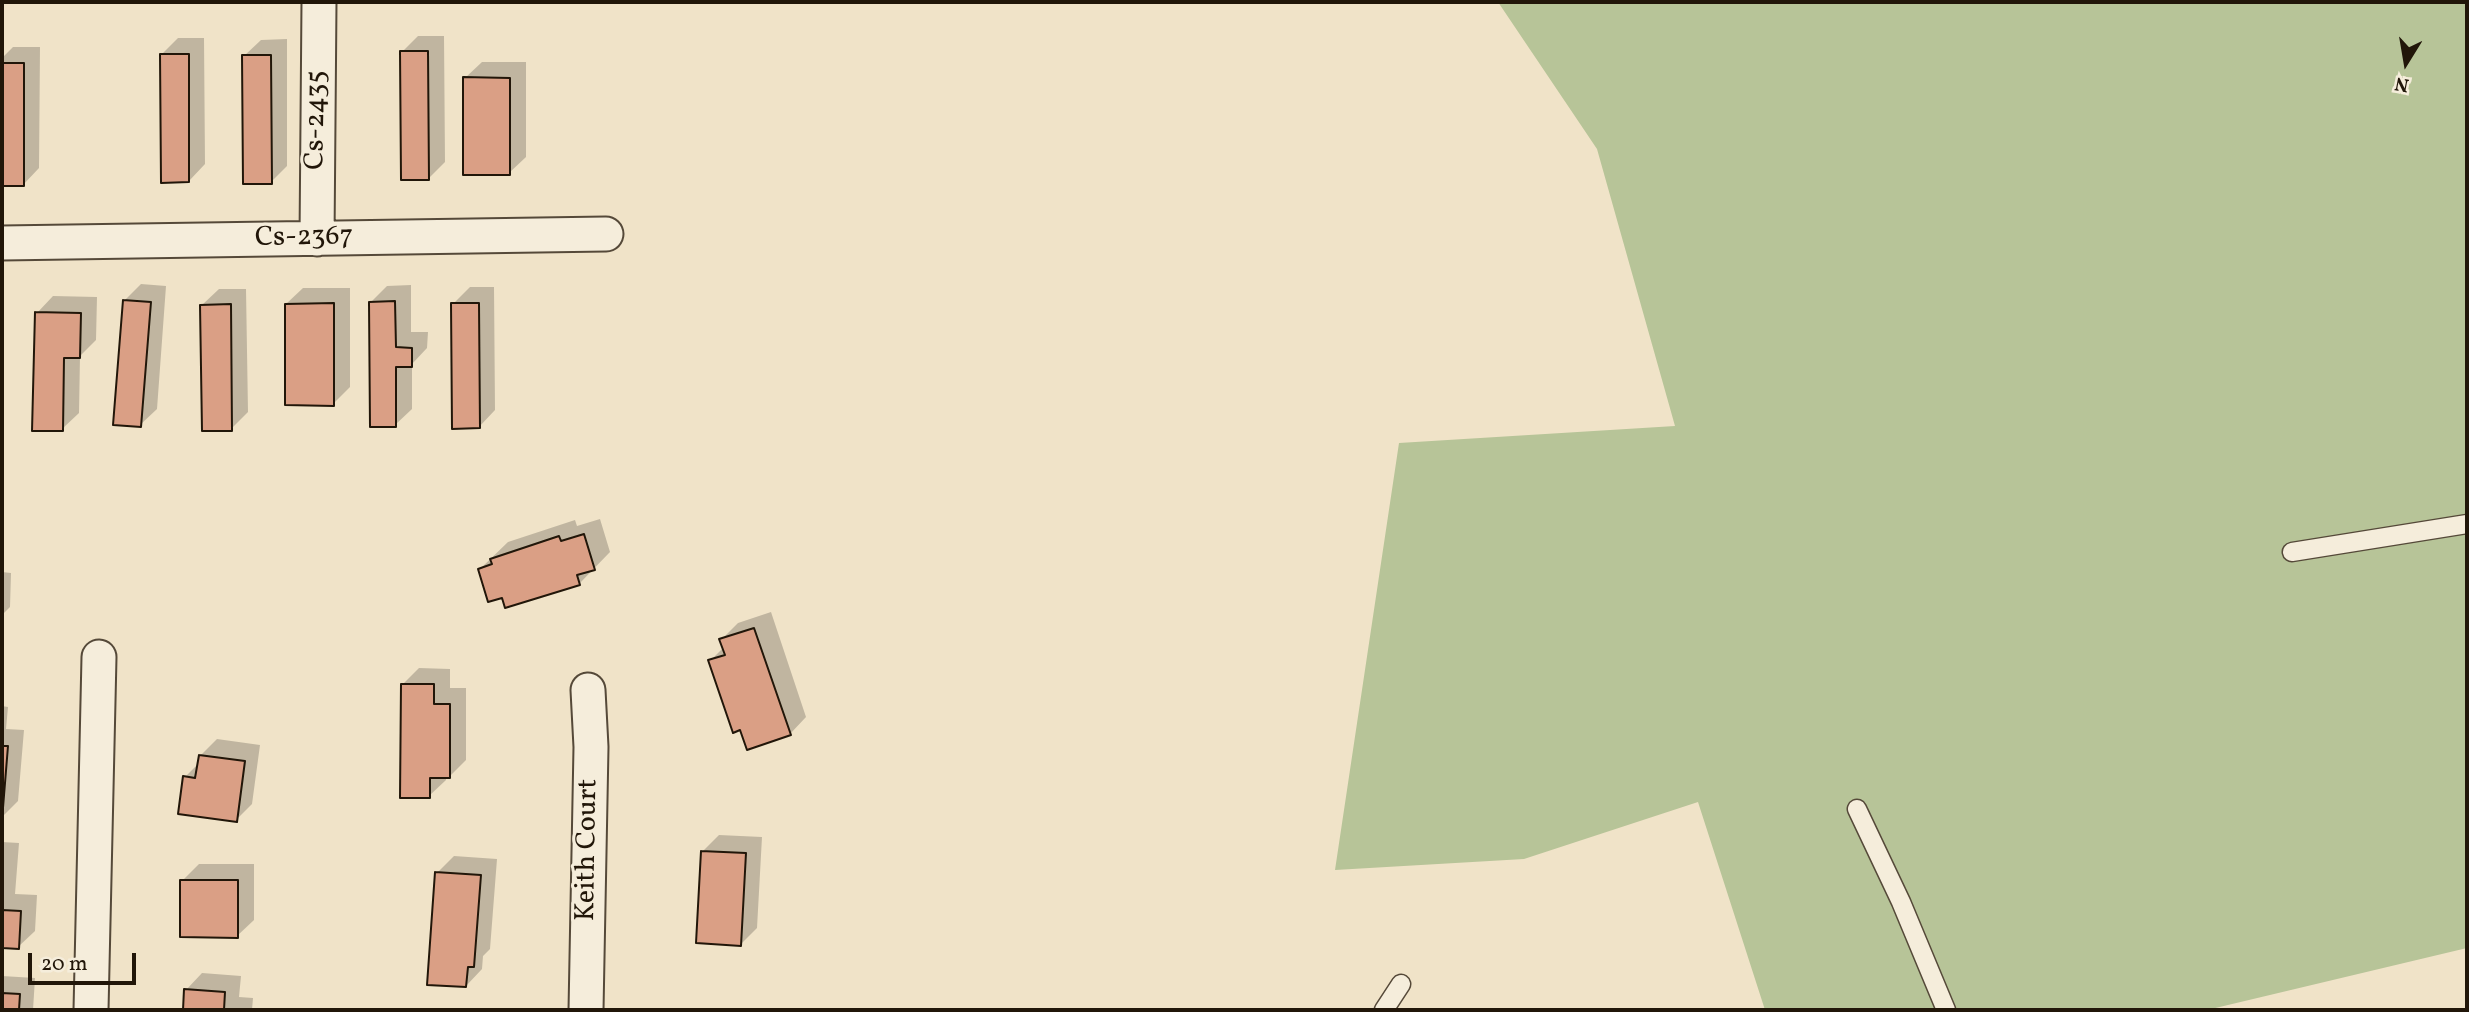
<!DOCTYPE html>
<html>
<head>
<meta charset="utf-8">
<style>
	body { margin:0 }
	#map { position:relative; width:2469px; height:1012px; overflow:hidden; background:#f0e3c8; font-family:Vollkorn,serif }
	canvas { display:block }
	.frame { position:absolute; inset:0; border:4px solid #211609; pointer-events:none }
	.north { position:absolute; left:2371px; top:28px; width:70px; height:70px; -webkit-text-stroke:5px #f5eddb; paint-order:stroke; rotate:191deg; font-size:19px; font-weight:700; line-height:28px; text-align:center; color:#211609 }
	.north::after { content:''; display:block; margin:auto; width:24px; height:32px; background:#211609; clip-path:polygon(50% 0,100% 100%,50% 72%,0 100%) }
	.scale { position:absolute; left:28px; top:953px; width:108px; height:32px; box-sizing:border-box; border:4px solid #211609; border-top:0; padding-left:9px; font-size:21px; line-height:24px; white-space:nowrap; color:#211609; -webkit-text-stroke:5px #f5eddb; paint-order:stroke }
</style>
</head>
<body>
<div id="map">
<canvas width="2469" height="1012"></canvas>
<div class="frame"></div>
<div class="north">N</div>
<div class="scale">20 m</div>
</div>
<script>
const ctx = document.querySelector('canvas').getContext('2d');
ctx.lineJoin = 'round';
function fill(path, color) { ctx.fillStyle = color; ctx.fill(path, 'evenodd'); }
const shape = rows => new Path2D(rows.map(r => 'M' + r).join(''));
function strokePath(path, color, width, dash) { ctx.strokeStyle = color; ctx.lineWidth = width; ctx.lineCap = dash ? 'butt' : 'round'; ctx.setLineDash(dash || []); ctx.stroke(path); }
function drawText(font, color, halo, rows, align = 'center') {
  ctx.font = font + ' Vollkorn,serif'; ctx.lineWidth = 6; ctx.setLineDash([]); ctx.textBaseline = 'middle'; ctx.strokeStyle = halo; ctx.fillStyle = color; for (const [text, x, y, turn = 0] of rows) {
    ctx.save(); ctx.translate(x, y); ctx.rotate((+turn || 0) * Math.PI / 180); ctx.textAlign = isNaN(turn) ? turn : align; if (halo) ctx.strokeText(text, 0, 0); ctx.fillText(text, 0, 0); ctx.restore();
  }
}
fill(shape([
	[1498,2,2467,2,2467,948,2207,1010,1765,1010,1698,802,1524,859,1335,870,1399,443,1675,426,1597,149]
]), '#b7c498');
fill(shape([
	[418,36,444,36,445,162,428,179,402,52],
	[178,38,204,38,205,164,189,181,162,54],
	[287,39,287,166,271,182,244,56,261,40],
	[13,47,40,47,39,168,23,185,2,185,2,58],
	[482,62,526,62,526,157,509,173,465,78],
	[141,284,166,286,157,409,140,425,124,301],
	[411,285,411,332,428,332,427,348,412,364,412,409,395,425,371,302,387,286],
	[470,287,494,287,495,410,479,427,453,304],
	[303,288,350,288,350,387,333,404,286,304],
	[219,289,246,289,248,412,231,429,202,305],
	[53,296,97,297,96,340,80,356,79,413,62,429,37,313],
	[600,519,610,552,579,584,504,596,480,569,508,542,575,520,577,526],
	[2,572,11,573,10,607,2,615],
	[771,612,806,717,790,734,710,661,724,647,721,640,738,623],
	[419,668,450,669,450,688,466,688,466,760,450,776,446,776,446,780,429,796,402,685],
	[2,706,8,707,6,729,24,730,18,801,2,817],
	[217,739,260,745,252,804,236,820,185,777,199,763,200,756],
	[719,835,762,837,757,928,741,944,703,851],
	[2,842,19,843,15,894,37,895,35,931,18,947,2,946],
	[454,856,497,859,490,949,483,956,482,969,466,986,437,873],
	[199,864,254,864,254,920,237,936,182,881],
	[202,973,241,976,239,997,253,998,252,1010,184,1010,186,990],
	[2,976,35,978,33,1010,2,1010]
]), '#0003');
const building = shape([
	[400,51,428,51,429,180,401,180,400,51],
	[160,54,189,54,189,182,161,183,160,54],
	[242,55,271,55,272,184,243,184,242,55],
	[2,63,24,63,24,186,2,186,2,63],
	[463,77,510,78,510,175,463,175,463,77],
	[123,300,151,302,141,427,113,425,123,300],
	[395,301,396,347,412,348,412,367,396,367,396,427,370,427,369,302,395,301],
	[334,303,334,406,285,405,285,304,334,303],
	[451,303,479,303,480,428,452,429,451,303],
	[231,304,232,431,202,431,200,305,231,304],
	[35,312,81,313,80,358,64,358,63,431,32,431,35,312],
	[584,534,595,570,577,575,580,585,505,608,502,598,488,602,478,569,492,564,490,559,559,536,561,541,584,534],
	[754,628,791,735,747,750,740,730,733,733,708,660,725,655,719,639,754,628],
	[401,684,434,684,434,704,450,704,450,778,430,778,430,798,400,798,401,684],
	[2,746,8,746,2,820,2,746],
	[199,755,245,761,237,822,178,814,183,776,195,778,199,755],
	[701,851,746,853,741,946,696,943,701,851],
	[435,872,481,875,474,967,468,967,466,987,427,985,435,872],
	[180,880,238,880,238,938,180,937,180,880],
	[2,910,21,911,19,949,2,948,2,910],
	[184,989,225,992,224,1010,183,1010,184,989],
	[2,993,20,994,19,1010,2,1010,2,993]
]);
fill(building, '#da9f85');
strokePath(building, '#211609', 2);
const service = shape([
	[2292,552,2467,524],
	[1857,809,1901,902,1946,1010],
	[1384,1010,1401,984]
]);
const minor = shape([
	[317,239,319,2],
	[2,243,606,234],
	[91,1010,99,657],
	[586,1010,591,747,588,690]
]);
strokePath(service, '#554939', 21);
strokePath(minor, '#554939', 37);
strokePath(service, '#f5eddb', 18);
strokePath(minor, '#f5eddb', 33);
drawText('28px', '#211609', '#f5eddb', [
	["Cs-2435",318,120,-89],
	["Cs-2367",304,239,-1],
	["Keith Court",589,850,-89]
]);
</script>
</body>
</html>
